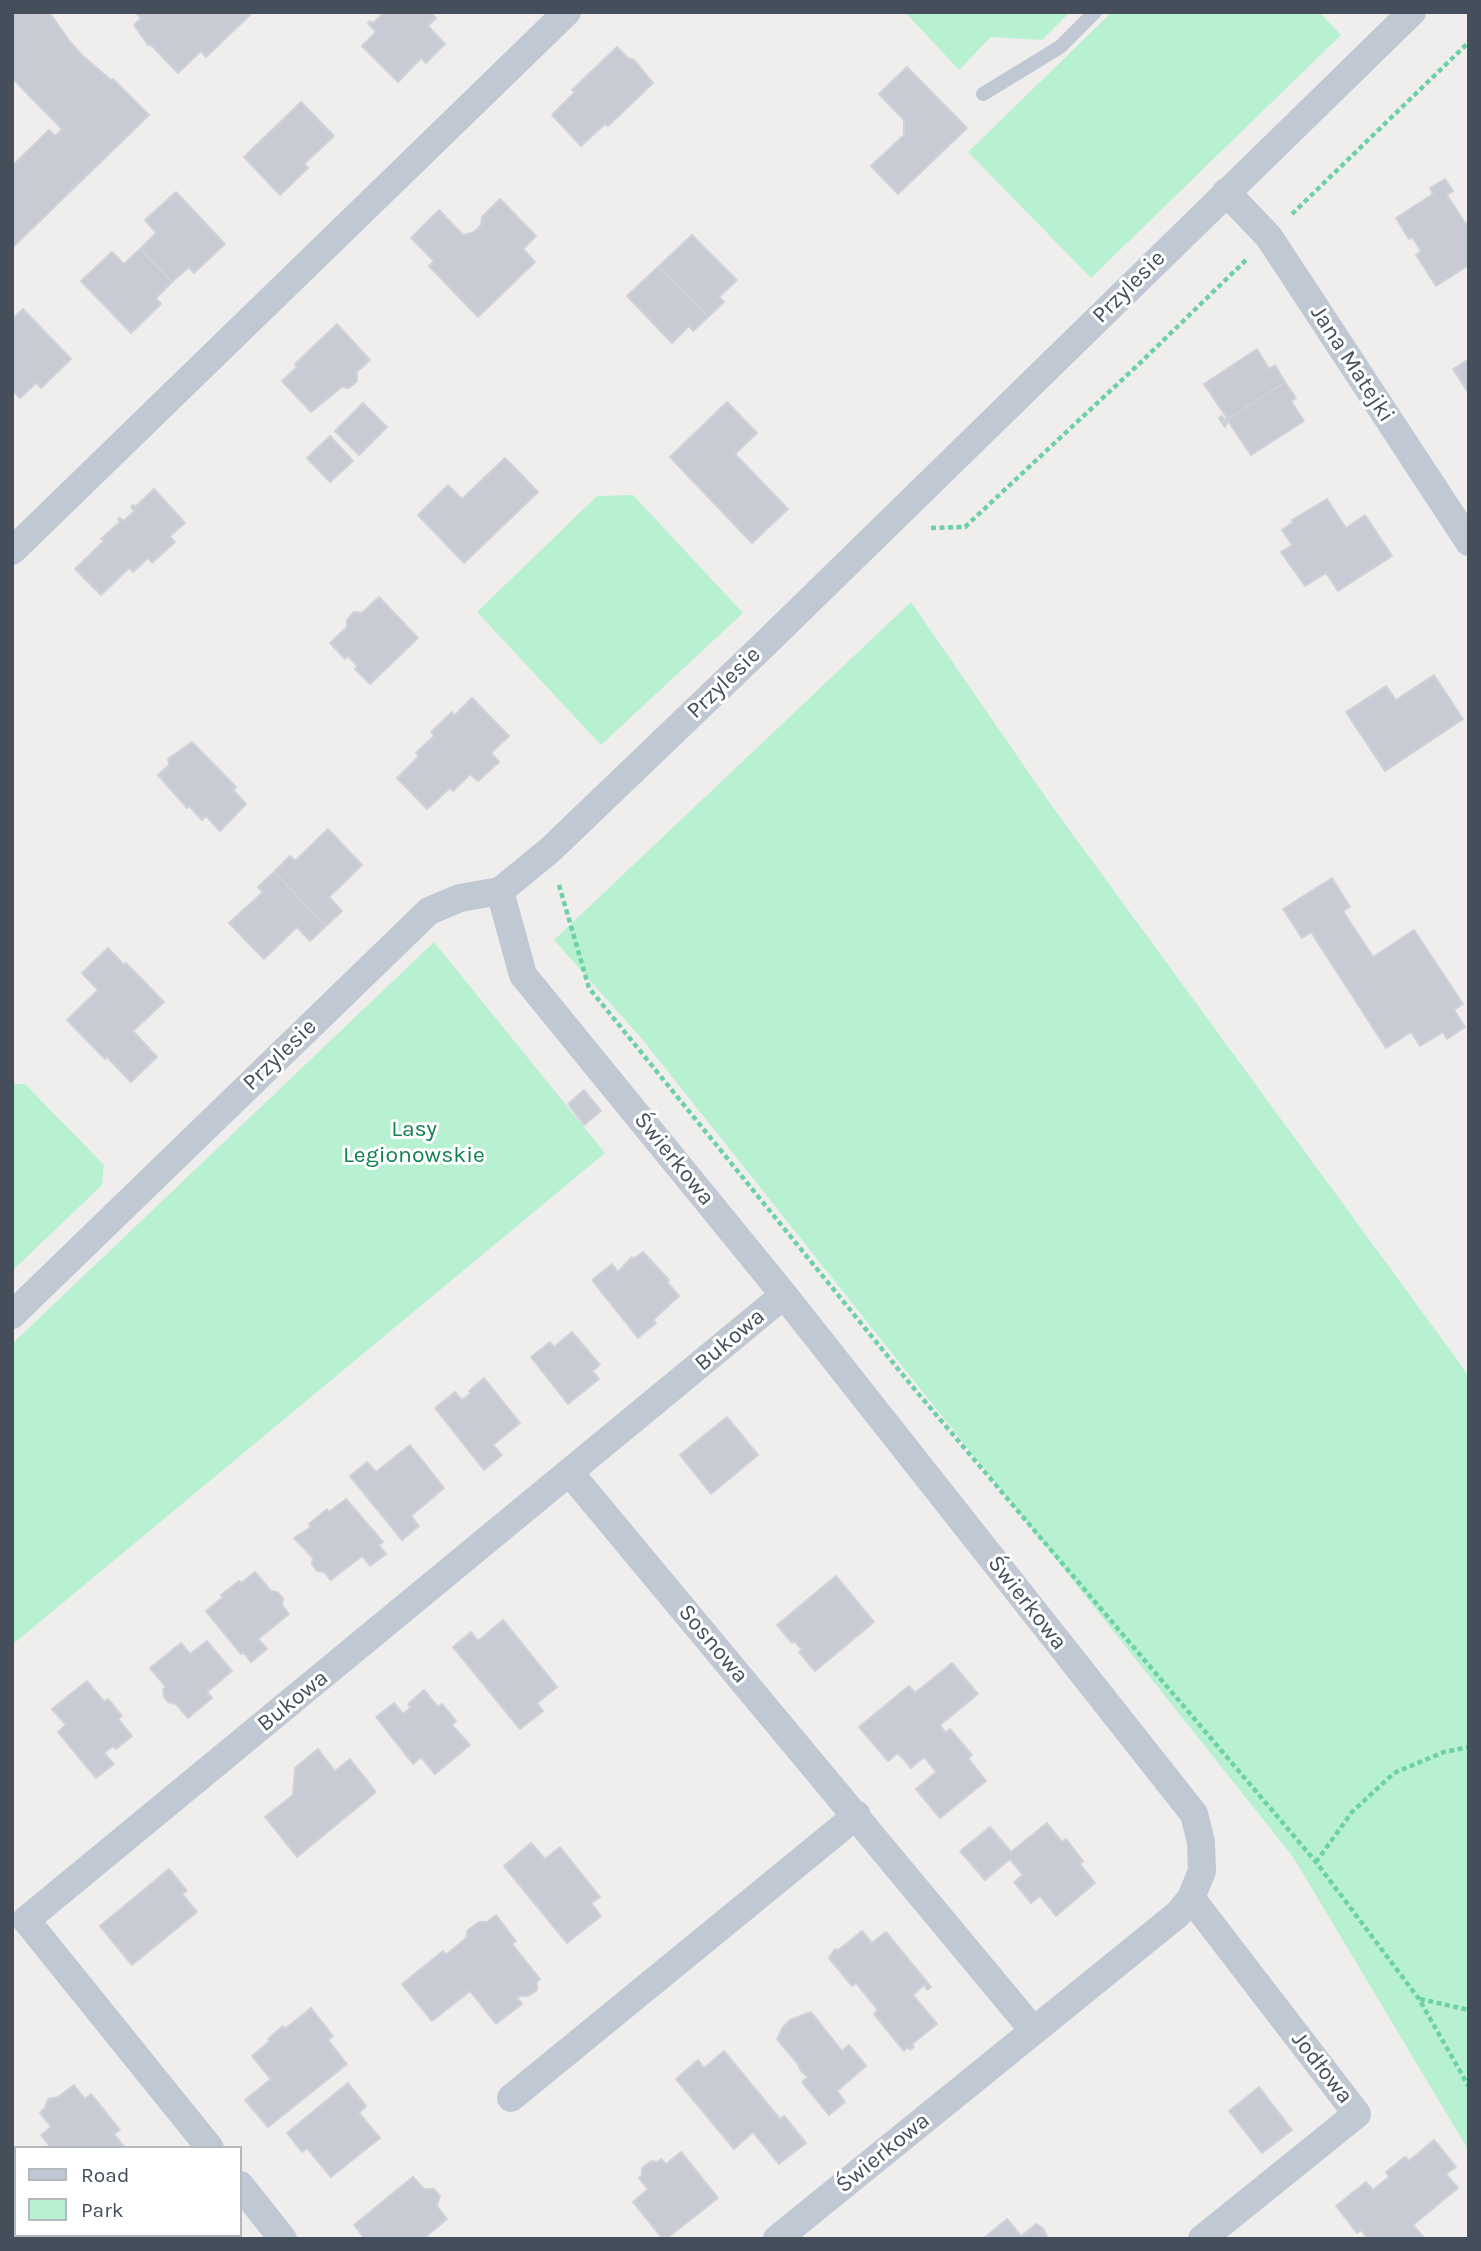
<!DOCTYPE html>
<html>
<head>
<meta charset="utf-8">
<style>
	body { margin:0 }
	#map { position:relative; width:1481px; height:2251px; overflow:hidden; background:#f0eded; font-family:Karla,sans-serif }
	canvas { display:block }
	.frame { position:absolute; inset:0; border:14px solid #444f5b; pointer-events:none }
	.legend { position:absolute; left:14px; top:2146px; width:228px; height:91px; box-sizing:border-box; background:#fff; border:2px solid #b4b9bd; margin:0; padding:9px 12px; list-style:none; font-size:21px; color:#444f5b }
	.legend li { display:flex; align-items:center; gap:14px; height:35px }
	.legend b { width:35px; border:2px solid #b4b9bd }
</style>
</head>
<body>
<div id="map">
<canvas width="1481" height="2251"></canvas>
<div class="frame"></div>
<ul class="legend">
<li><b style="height:9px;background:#bfc8d3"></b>Road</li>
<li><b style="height:19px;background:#b7f1d2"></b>Park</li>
</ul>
</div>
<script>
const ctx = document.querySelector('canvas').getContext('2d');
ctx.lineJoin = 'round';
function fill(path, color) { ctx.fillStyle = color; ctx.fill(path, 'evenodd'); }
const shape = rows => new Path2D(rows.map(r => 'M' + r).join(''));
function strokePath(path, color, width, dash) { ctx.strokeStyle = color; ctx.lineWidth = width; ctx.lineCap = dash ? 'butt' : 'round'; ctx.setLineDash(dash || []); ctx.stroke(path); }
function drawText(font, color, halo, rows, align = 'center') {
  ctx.font = font + ' Karla,sans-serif'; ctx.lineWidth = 6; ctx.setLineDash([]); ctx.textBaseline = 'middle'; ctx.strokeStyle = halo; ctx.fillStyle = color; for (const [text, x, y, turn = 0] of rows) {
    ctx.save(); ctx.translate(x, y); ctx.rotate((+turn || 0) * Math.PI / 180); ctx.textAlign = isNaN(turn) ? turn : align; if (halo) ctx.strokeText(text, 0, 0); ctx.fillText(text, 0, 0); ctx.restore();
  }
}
fill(shape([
	[905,12,1070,12,1042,40,991,37,959,70],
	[1112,12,1319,12,1341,35,1091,278,968,152],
	[633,495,743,613,601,745,477,612,597,496],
	[911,602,1049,802,1469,1376,1469,2151,1293,1857,642,1039,554,940],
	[434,942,605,1153,12,1645,12,1344],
	[12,1084,25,1084,104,1165,102,1185,12,1271]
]), '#b7f1d2');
const building = shape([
	[12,12,49,12,70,42,83,56,112,81,113,79,149,115,12,248,12,166,49,130,55,136,62,129,12,78,12,12],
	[135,12,253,12,206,57,201,51,178,73,151,45,148,45,134,25,141,18,135,12],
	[385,12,430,12,436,18,428,26,445,44,426,63,421,58,398,82,362,46,376,32,368,23,370,21,373,23,385,12],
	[617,47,628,58,634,60,653,83,608,126,605,124,581,146,552,115,575,92,572,90,617,47],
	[907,67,967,128,898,194,871,166,904,135,904,120,879,94,907,67],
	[301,102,334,136,304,164,308,168,280,195,244,157,301,102],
	[1445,179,1453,191,1447,195,1465,223,1469,221,1469,265,1436,286,1416,255,1421,251,1412,237,1409,239,1396,218,1433,194,1430,188,1445,179],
	[176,192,225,244,194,273,189,267,172,282,140,249,156,233,145,220,176,192],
	[500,199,536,236,523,249,535,262,478,317,429,266,434,261,411,238,439,210,463,235,474,232,481,225,482,217,500,199],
	[692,235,737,280,719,297,724,302,708,317,658,267,692,235],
	[140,249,172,282,156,298,161,304,131,333,81,281,112,252,124,264,140,249],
	[658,267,708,317,693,331,689,326,672,343,627,296,658,267],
	[23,309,71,359,41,388,36,383,20,398,12,390,12,319,23,309],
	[337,324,370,360,357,372,357,381,349,388,342,387,311,412,282,381,297,367,295,364,337,324],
	[1257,349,1269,369,1275,365,1285,382,1222,423,1219,418,1222,416,1224,420,1227,418,1204,384,1257,349],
	[1469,359,1469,394,1453,369,1469,359],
	[1285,382,1296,398,1291,401,1304,421,1251,455,1228,421,1225,427,1222,423,1285,382],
	[727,402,757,433,735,454,788,509,752,543,670,457,727,402],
	[363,403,387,427,359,455,335,431,363,403],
	[330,436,353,461,330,482,307,458,330,436],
	[505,458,538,492,464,563,418,515,448,485,462,499,505,458],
	[154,489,185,523,170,536,175,542,152,563,148,558,133,572,129,568,101,595,75,569,104,541,101,539,120,522,118,519,120,518,123,521,135,511,131,507,133,505,135,507,154,489],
	[1327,499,1346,528,1365,515,1392,556,1338,591,1326,573,1305,586,1281,552,1292,545,1282,530,1293,522,1292,520,1327,499],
	[379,597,418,638,370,684,355,669,357,666,348,656,345,659,330,643,347,627,347,620,354,612,362,613,379,597],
	[1434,675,1463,719,1385,771,1346,712,1386,686,1396,700,1434,675],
	[472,698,509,736,491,753,499,762,478,781,470,774,453,791,450,788,427,809,397,778,419,756,416,753,434,736,431,732,452,712,454,716,472,698],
	[192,742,236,787,233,790,246,804,220,831,206,816,202,820,189,806,187,808,158,775,169,765,168,759,192,742],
	[328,829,362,865,329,897,342,911,326,926,274,872,290,856,295,861,328,829],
	[274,872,326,926,310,941,297,927,264,959,229,923,263,892,258,887,274,872],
	[1332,878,1350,907,1343,911,1373,957,1414,930,1463,1004,1454,1010,1465,1027,1447,1039,1443,1032,1420,1046,1411,1032,1386,1048,1311,932,1302,938,1283,909,1332,878],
	[108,948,124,965,126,963,164,1002,133,1031,157,1057,131,1082,107,1057,105,1059,67,1020,98,990,82,973,108,948],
	[584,1090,601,1111,584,1125,568,1104,584,1090],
	[643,1252,669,1280,667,1282,679,1296,653,1320,656,1323,638,1338,592,1280,612,1264,618,1272,632,1257,633,1259,643,1252],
	[572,1332,600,1365,592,1371,599,1379,568,1404,531,1357,550,1342,554,1347,572,1332],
	[484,1378,520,1423,493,1445,502,1455,484,1470,435,1408,455,1392,462,1400,471,1393,469,1391,484,1378],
	[727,1417,758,1455,711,1494,680,1455,727,1417],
	[410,1445,444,1488,411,1516,419,1526,402,1540,350,1476,367,1462,376,1472,410,1445],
	[346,1499,383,1542,379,1545,386,1554,370,1566,362,1556,331,1580,324,1572,317,1571,312,1564,313,1558,294,1538,311,1527,309,1524,327,1509,329,1512,346,1499],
	[255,1572,271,1591,277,1592,283,1598,282,1605,289,1614,258,1639,267,1649,251,1662,243,1652,241,1654,206,1611,223,1597,221,1595,239,1581,241,1583,255,1572],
	[836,1576,874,1622,815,1671,799,1652,802,1650,794,1641,792,1643,777,1625,836,1576],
	[503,1620,557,1687,537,1703,543,1711,520,1729,453,1647,471,1632,478,1641,503,1620],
	[207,1641,232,1671,207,1692,212,1698,188,1718,176,1704,168,1702,164,1697,163,1689,166,1687,150,1668,181,1643,190,1654,207,1641],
	[952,1663,978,1694,940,1725,946,1733,950,1729,972,1755,968,1758,986,1781,940,1818,916,1789,936,1772,924,1757,911,1768,898,1753,888,1761,859,1727,909,1686,915,1693,952,1663],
	[87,1681,104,1702,108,1699,122,1716,118,1719,132,1736,116,1749,113,1746,104,1753,114,1764,96,1778,58,1732,66,1725,52,1709,87,1681],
	[424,1690,438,1707,442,1704,456,1721,452,1725,470,1745,435,1774,421,1757,413,1764,376,1717,394,1703,403,1714,411,1707,408,1704,424,1690],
	[318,1749,335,1771,350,1759,376,1792,297,1857,265,1817,293,1795,295,1768,318,1749],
	[1047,1823,1062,1842,1066,1839,1083,1861,1080,1864,1095,1883,1056,1916,1040,1896,1031,1903,1014,1882,1023,1875,1010,1859,985,1880,960,1851,990,1827,1011,1852,1047,1823],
	[531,1843,545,1859,560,1847,600,1897,591,1903,601,1916,567,1943,504,1866,531,1843],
	[169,1869,187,1891,182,1894,197,1912,132,1965,100,1926,169,1869],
	[496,1915,516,1941,512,1944,540,1979,537,1982,537,1990,528,1996,520,1996,517,1998,522,2004,496,2024,470,1991,432,2021,402,1984,443,1951,446,1955,466,1938,468,1930,479,1922,487,1922,496,1915],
	[862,1931,872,1943,886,1932,931,1987,927,1990,924,1985,913,1995,937,2024,912,2044,914,2047,910,2050,908,2047,904,2051,874,2014,878,2010,856,1983,852,1986,829,1958,835,1949,837,1951,862,1931],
	[311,2008,333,2036,328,2040,347,2064,268,2127,245,2100,271,2079,252,2056,270,2041,268,2039,283,2026,285,2029,311,2008],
	[811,2012,842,2051,849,2045,866,2066,837,2091,845,2102,829,2115,802,2082,808,2077,801,2071,798,2064,777,2039,783,2027,790,2020,811,2012],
	[724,2051,780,2119,784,2116,806,2143,779,2164,753,2132,734,2149,676,2079,698,2060,704,2068,724,2051],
	[348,2083,366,2106,359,2113,380,2138,331,2177,307,2148,302,2152,287,2133,348,2083],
	[74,2085,85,2099,91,2094,120,2130,114,2134,125,2148,51,2148,41,2135,51,2127,40,2113,45,2108,48,2099,58,2097,74,2085],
	[1259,2087,1292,2130,1262,2153,1229,2111,1259,2087],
	[1434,2140,1456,2167,1446,2174,1458,2188,1413,2225,1425,2239,1368,2239,1361,2230,1357,2233,1336,2206,1366,2182,1373,2190,1389,2177,1386,2172,1405,2157,1409,2161,1434,2140],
	[681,2152,718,2198,666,2239,663,2239,633,2202,648,2189,639,2178,642,2175,642,2168,651,2161,658,2162,661,2159,666,2164,681,2152],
	[413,2177,424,2189,434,2189,440,2196,437,2206,447,2219,423,2239,365,2239,354,2225,413,2177],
	[1007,2219,1021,2236,1036,2224,1043,2228,1048,2239,983,2239,1007,2219]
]);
fill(building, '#c8cbd3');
strokePath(building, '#d0d2d9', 2);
strokePath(shape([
	[1292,214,1469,42],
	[931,528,965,527,1140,363,1246,260],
	[559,885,589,988,916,1391,1316,1862,1419,1999,1469,2087],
	[1316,1862,1352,1812,1394,1773,1444,1752,1469,1747],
	[1420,1999,1469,2010]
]), '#6dd1a7', 4.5, [5, 3.5]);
strokePath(shape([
	[983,94,1060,47,1095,12]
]), '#bfc8d3', 14);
strokePath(shape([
	[1226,192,1269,237,1469,542],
	[12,551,567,12],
	[500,891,523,975,784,1295,1194,1814,1201,1842,1202,1871,1191,1898,1178,1914,777,2239],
	[12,1315,429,911,460,898,500,891,550,850,769,640,1412,12],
	[570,1473,1034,2031],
	[1191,1898,1357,2114,1202,2239],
	[511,2098,857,1815],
	[210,2148,26,1920,784,1295],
	[240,2185,283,2239]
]), '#bfc8d3', 28);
drawText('23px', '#444f5b', '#fff', [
	["Przylesie",1129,287,-45],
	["Jana Matejki",1352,364,57],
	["Przylesie",724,683,-44],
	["Przylesie",280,1055,-44],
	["Świerkowa",674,1159,51],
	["Bukowa",730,1340,-40],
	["Świerkowa",1027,1603,52],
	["Sosnowa",713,1644,50],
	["Bukowa",293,1701,-39],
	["Jodłowa",1322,2068,52],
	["Świerkowa",883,2153,-39]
]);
drawText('23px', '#118151', '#fff', [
	["Lasy",414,1129],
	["Legionowskie",414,1155]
]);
</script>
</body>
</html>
